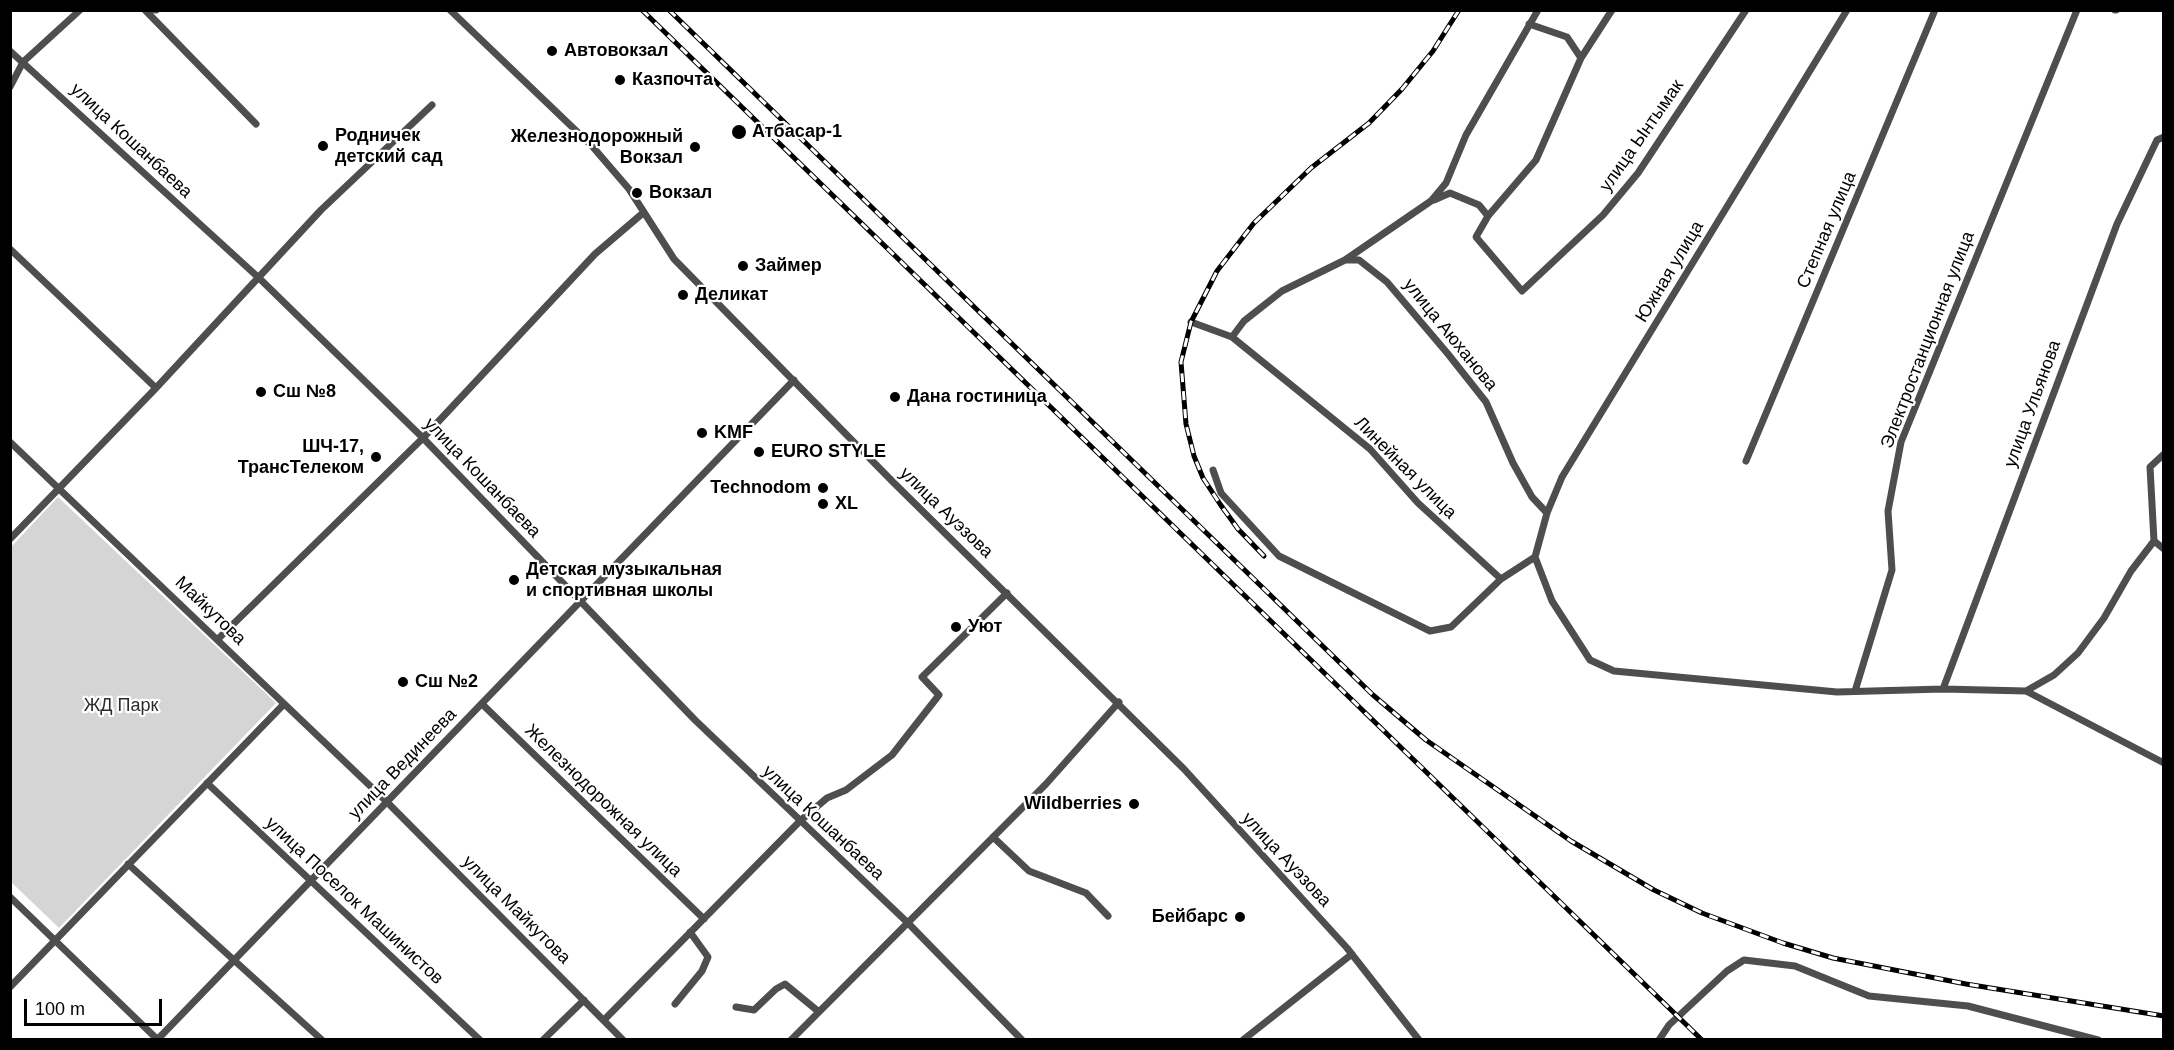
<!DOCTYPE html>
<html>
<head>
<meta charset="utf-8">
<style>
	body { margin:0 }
	#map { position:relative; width:2174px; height:1050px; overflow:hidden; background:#fff; font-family:Helvetica,sans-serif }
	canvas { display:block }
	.frame { position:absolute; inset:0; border:12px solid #000; pointer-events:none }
	.scale { position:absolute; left:24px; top:999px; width:138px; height:27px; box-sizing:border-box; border:3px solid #000; border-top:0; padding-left:8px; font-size:18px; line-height:21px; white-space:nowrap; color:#000; -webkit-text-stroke:4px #fff; paint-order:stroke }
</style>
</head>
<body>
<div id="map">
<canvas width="2174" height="1050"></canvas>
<div class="frame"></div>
<div class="scale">100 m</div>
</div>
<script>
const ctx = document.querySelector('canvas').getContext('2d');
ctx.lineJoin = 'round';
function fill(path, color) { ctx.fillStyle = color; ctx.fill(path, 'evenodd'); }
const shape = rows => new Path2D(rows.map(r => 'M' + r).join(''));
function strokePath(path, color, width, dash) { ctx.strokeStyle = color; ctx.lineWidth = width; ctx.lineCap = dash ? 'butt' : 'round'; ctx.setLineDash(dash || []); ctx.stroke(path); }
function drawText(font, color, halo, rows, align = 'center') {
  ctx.font = font + ' Helvetica,sans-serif'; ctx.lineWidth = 4.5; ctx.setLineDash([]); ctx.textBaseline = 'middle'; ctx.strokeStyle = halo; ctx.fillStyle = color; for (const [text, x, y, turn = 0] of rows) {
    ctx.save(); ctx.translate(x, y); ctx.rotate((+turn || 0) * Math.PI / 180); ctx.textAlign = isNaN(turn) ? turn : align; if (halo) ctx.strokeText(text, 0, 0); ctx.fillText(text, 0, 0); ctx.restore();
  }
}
fill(shape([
	[58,497,276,703,59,928,10,881,11,547]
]), '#d5d5d5');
strokePath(shape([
	[145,10,256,124],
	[155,10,156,10],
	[450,10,592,146,629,189,674,259,892,481,1184,769,1347,948,1419,1040],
	[1612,10,1581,58,1536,160,1488,216,1476,237,1522,291,1603,215,1638,173,1746,10],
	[2115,10,2116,10],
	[1529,24,1567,37,1581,58],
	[10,51,259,278,423,438,695,720,909,924,1022,1040],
	[10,87,23,62,80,10],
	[1434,200,1450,193,1479,205,1488,216],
	[10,249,156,388],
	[1345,260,1359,260,1387,282,1448,354,1486,402,1513,463,1532,497,1547,513],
	[1191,322,1232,337,1370,449,1418,503,1501,579,1535,557],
	[1232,337,1244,321,1282,291,1345,260,1431,201,1446,183,1466,135,1538,10],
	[10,442,387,802,623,1040],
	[1746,461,1935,10],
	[1213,470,1221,493,1279,556,1430,631,1451,627,1501,579],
	[10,539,156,388,321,210,432,105],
	[2154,541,2164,549],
	[1535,557,1552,601,1590,660,1614,671,1837,692,1943,689,2026,691,2164,763],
	[1535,557,1547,513,1562,477,1847,10],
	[218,639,423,438,595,254,643,213],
	[1943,689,2117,224,2157,140,2164,137],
	[1855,691,1892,570,1888,511,1901,442,2077,10],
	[2026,691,2054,675,2078,653,2104,618,2131,571,2154,541,2150,467,2164,454],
	[482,704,704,919],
	[207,783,480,1040],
	[993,837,1029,871,1086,893,1108,916],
	[128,864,322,1040],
	[10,897,158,1040],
	[10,987,284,704],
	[675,1004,702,971,708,957,690,932],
	[736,1007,754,1010,776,989,785,984,819,1012],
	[604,1020,800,821,827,798,846,790,892,755,939,695,922,677,1007,593],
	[157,1040,794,380],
	[543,1040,584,1000],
	[791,1040,1046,784,1119,702],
	[1243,1040,1352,954],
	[1659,1040,1669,1025,1727,971,1744,960,1795,966,1869,996,1968,1006,2098,1040]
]), '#4e4e4e', 7);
const rail = shape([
	[642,10,1702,1040],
	[669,10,1373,695,1426,740,1571,841,1654,890,1702,913,1783,943,1833,958,1966,984,2164,1016],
	[1264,556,1238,529,1220,504,1203,478,1194,456,1186,424,1181,362,1191,322,1217,271,1254,223,1311,168,1369,123,1402,89,1433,51,1459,10]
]);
strokePath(rail, '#000', 5);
strokePath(rail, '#fff', 3, [9]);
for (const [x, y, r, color] of [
	[552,51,6,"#000"],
	[620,80,6,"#000"],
	[739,132,8,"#000"],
	[323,146,6,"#000"],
	[695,147,6,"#000"],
	[637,193,6,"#000"],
	[743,266,6,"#000"],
	[683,295,6,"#000"],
	[261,392,6,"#000"],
	[895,397,6,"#000"],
	[702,433,6,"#000"],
	[759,452,6,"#000"],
	[376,457,6,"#000"],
	[823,488,6,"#000"],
	[823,504,6,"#000"],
	[514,580,6,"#000"],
	[956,627,6,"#000"],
	[403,682,6,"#000"],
	[1134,804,6,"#000"],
	[1240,917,6,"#000"]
]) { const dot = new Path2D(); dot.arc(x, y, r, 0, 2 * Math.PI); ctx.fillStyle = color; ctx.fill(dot); strokePath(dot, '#fff', 2); }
drawText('bold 18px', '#000', '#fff', [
	["Автовокзал",564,51],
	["Казпочта",632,80],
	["Атбасар-1",752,132],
	["Родничек",335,136],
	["детский сад",335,157],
	["Железнодорожный",683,137,"right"],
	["Вокзал",683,158,"right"],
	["Вокзал",649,193],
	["Займер",755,266],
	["Деликат",695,295],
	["Сш №8",273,392],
	["Дана гостиница",907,397],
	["KMF",714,433],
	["ШЧ-17,",364,447,"right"],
	["ТрансТелеком",364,468,"right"],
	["EURO STYLE",771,452],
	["Technodom",811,488,"right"],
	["XL",835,504],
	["Детская музыкальная",526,570],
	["и спортивная школы",526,591],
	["Уют",968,627],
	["Сш №2",415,682],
	["Wildberries",1122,804,"right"],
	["Бейбарс",1228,917,"right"]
], 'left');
drawText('18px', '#000', '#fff', [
	["улица Ынтымак",1642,136,-55],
	["улица Кошанбаева",131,141,43],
	["Степная улица",1827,230,-67],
	["Южная улица",1670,272,-59],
	["улица Аюханова",1450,335,51],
	["Электростанционная улица",1928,340,-69],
	["улица Ульянова",2033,404,-70],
	["Линейная улица",1405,468,45],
	["улица Кошанбаева",482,478,46],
	["улица Ауэзова",946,513,44],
	["Майкутова",210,611,44],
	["улица Вединеева",403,764,-46],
	["Железнодорожная улица",603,801,44],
	["улица Кошанбаева",823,823,43],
	["улица Ауэзова",1286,860,47],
	["улица Поселок Машинистов",354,901,43],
	["улица Майкутова",516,910,45]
]);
drawText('18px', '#2c2c2c', '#fff', [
	["ЖД Парк",121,706]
]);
</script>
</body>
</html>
